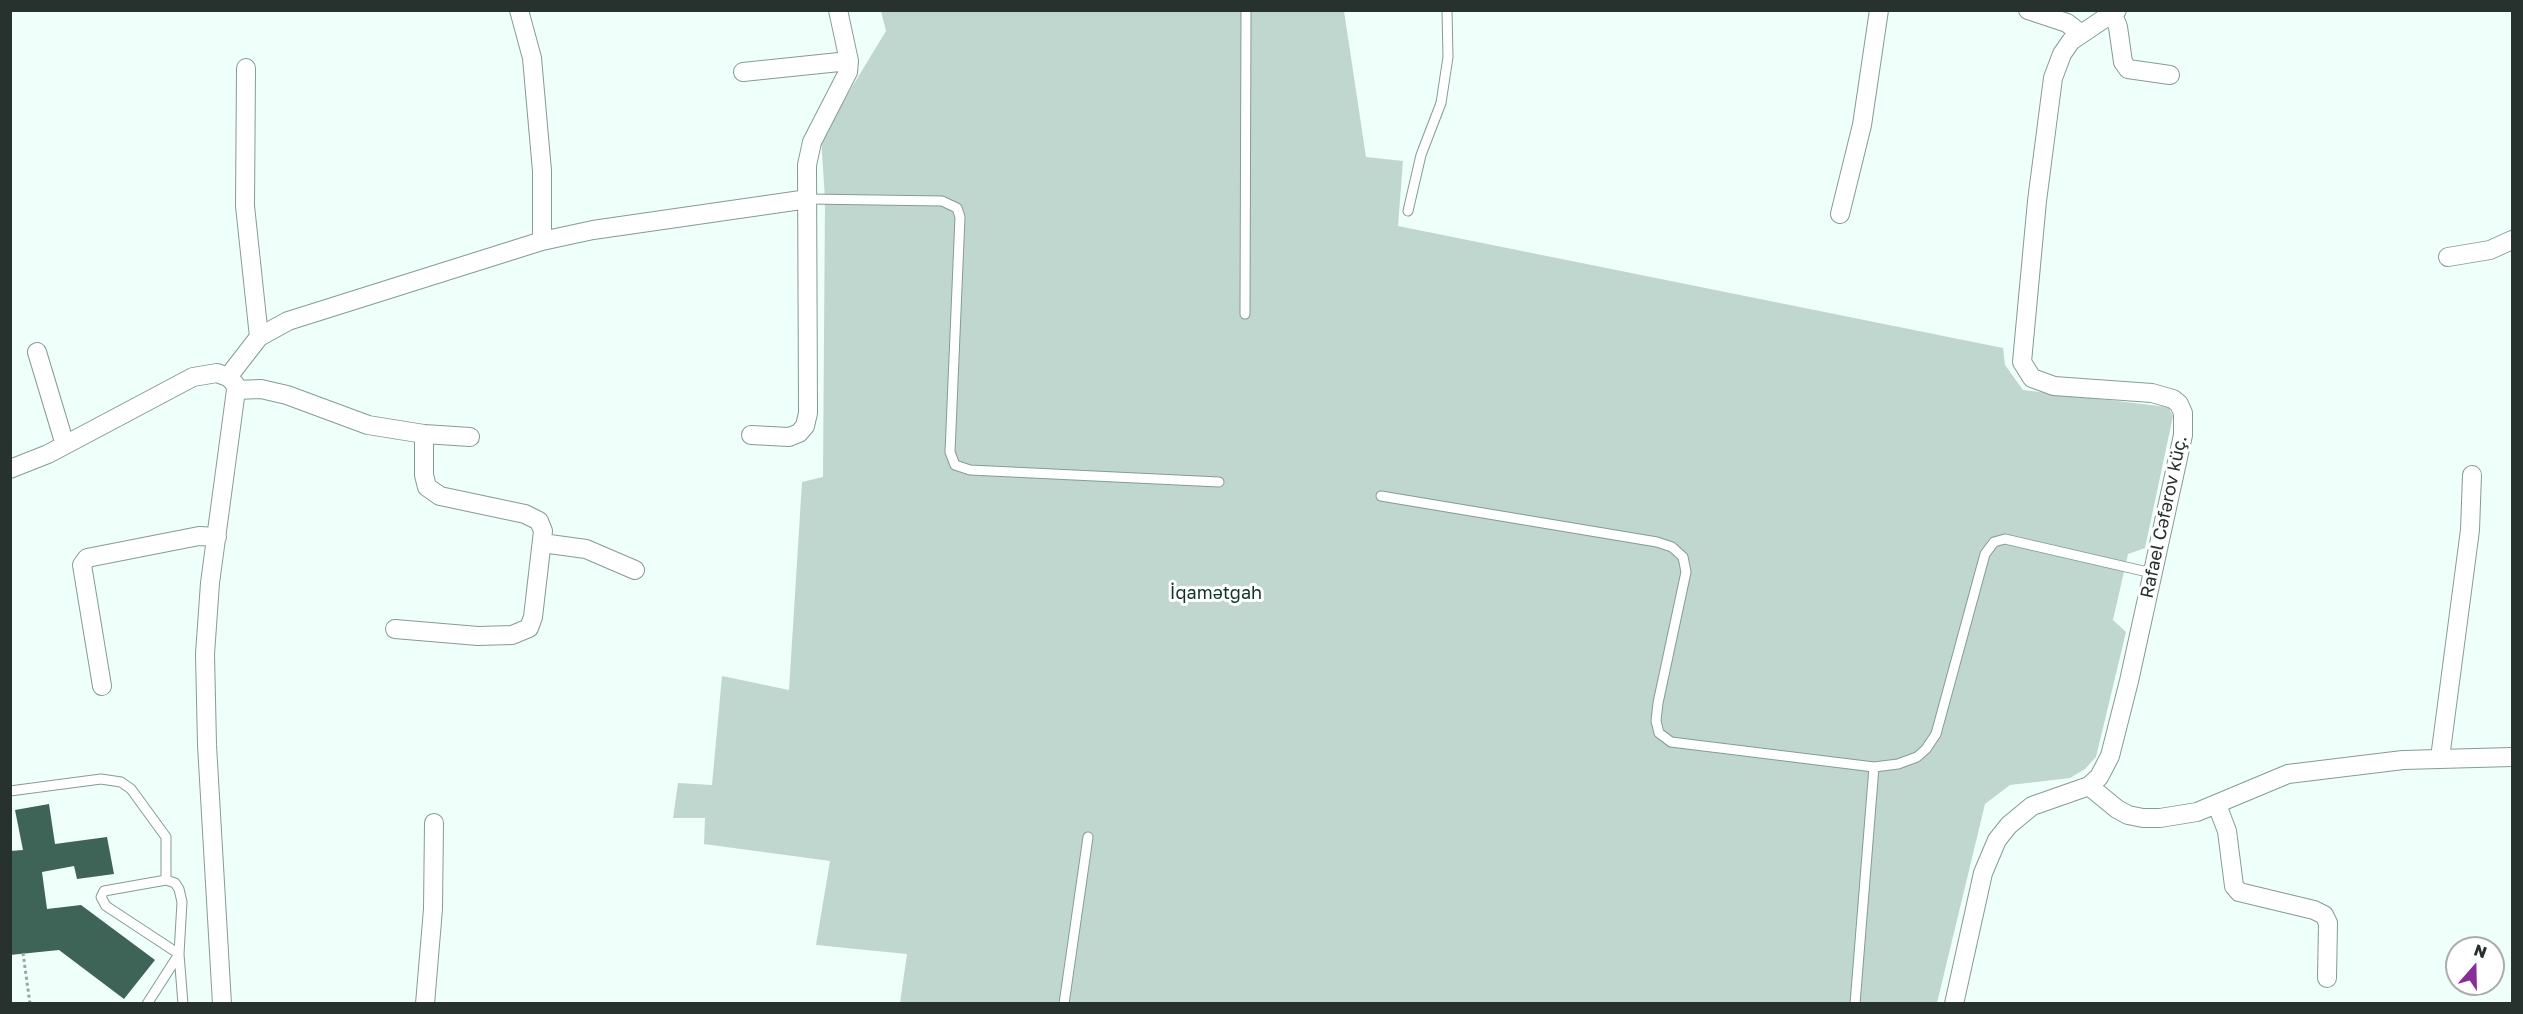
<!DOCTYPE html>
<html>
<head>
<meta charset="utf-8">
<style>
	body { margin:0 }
	#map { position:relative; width:2523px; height:1014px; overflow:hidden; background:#effff9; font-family:"Golos Text",sans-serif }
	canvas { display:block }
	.frame { position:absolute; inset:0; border:12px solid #27312e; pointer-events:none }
	.north { position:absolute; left:2445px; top:936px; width:60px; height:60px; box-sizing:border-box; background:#fff; border:2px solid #a9adab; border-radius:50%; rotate:20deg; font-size:16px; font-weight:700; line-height:24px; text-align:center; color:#27312e }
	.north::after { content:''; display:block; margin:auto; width:21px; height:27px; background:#892d99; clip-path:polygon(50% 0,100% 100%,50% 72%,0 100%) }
</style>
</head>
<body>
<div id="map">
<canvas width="2523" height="1014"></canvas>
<div class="frame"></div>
<div class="north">N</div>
</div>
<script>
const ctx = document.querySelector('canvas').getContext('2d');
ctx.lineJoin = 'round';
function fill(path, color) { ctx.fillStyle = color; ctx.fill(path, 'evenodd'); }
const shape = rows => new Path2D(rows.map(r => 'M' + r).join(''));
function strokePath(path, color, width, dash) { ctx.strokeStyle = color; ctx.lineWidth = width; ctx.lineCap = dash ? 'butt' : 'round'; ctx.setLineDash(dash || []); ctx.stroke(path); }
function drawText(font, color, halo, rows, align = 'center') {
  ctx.font = font + ' "Golos Text",sans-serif'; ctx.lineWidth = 6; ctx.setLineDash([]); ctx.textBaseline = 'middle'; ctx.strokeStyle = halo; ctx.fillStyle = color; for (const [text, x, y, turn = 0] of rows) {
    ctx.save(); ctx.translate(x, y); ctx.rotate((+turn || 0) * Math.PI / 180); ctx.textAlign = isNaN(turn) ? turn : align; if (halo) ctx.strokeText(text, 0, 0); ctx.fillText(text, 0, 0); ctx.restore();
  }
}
fill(shape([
	[881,11,1344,11,1366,157,1403,161,1398,226,2003,348,2005,365,2023,390,2168,407,2173,416,2145,548,2128,554,2113,620,2126,632,2096,757,2085,769,2070,778,2010,785,1985,804,1937,1003,900,1003,907,954,816,945,830,861,704,844,705,818,673,818,678,783,712,785,722,676,789,690,802,482,823,477,825,199,821,138,886,31]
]), '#bfd7ce');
fill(shape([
	[49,804,55,844,107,837,114,874,77,879,74,866,42,872,47,909,81,905,155,960,124,999,59,950,10,955,10,851,23,850,15,810]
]), '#3e6357');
const lane = shape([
	[808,199,942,201,957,208,960,217,950,452,955,465,970,470,1219,482],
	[1408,211,1421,155,1441,103,1448,57,1447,10],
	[1245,314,1246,10],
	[1381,496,1657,542,1672,547,1683,557,1686,572,1658,703,1656,721,1659,733,1671,742,1874,767],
	[10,791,101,779,121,782,131,789,166,837,166,880],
	[179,954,106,906,101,897,104,891,166,880,175,883,179,889,182,902,179,954,183,1004],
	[147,1004,179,954],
	[1064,1004,1088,837],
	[1855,1004,1874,767,1898,764,1917,757,1926,749,1936,734,1985,554,1994,542,2005,539,2152,573]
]);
const street = shape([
	[519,10,532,58,542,171,542,241],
	[2028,10,2067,23,2080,33],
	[2113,14,2118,27,2123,62,2128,69,2170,75],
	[246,68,245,206,259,337],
	[743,72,849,61],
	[1840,214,1862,125,1879,10],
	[2448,257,2490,250,2512,240],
	[37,352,65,445],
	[236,390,261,389,287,395,368,425,424,434,470,437],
	[751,435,789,437,799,433,805,426,808,413,807,165,812,142,848,72,849,61,838,10],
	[10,469,48,454,193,377,217,373,228,377,259,337,288,321,542,241,593,230,808,199],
	[542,543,586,549,635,570],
	[395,629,478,636,512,635,529,628,533,617,543,531,539,521,525,514,440,496,427,487,424,475,424,434],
	[102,686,82,565,87,558,199,536,217,537],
	[2440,758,2470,530,2472,475],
	[2089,786,2117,809,2128,815,2143,818,2160,818,2197,812,2288,774,2403,760,2512,757],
	[2217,805,2227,831,2234,886,2239,892,2314,910,2324,915,2328,923,2327,978],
	[222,1004,207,745,205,654,210,583,236,390,235,384,228,377],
	[425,1004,433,909,434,823],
	[1954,1004,1983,873,1997,840,2009,825,2032,806,2089,786,2099,777,2110,756,2129,681,2183,435,2183,413,2179,404,2173,399,2152,393,2054,386,2032,378,2022,362,2037,201,2053,78,2062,54,2071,41,2117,10]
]);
strokePath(lane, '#849c93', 11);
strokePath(street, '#849c93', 20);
strokePath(shape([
	[23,953,30,1004]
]), '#98a6a1', 3, [3, 3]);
strokePath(lane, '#fff', 9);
strokePath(street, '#fff', 18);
drawText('18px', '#27312e', '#fff', [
	["Rafael Cəfərov küç.",2164,517,-78]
]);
drawText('18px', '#0e3328', '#fff', [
	["İqamətgah",1216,593]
]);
</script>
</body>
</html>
